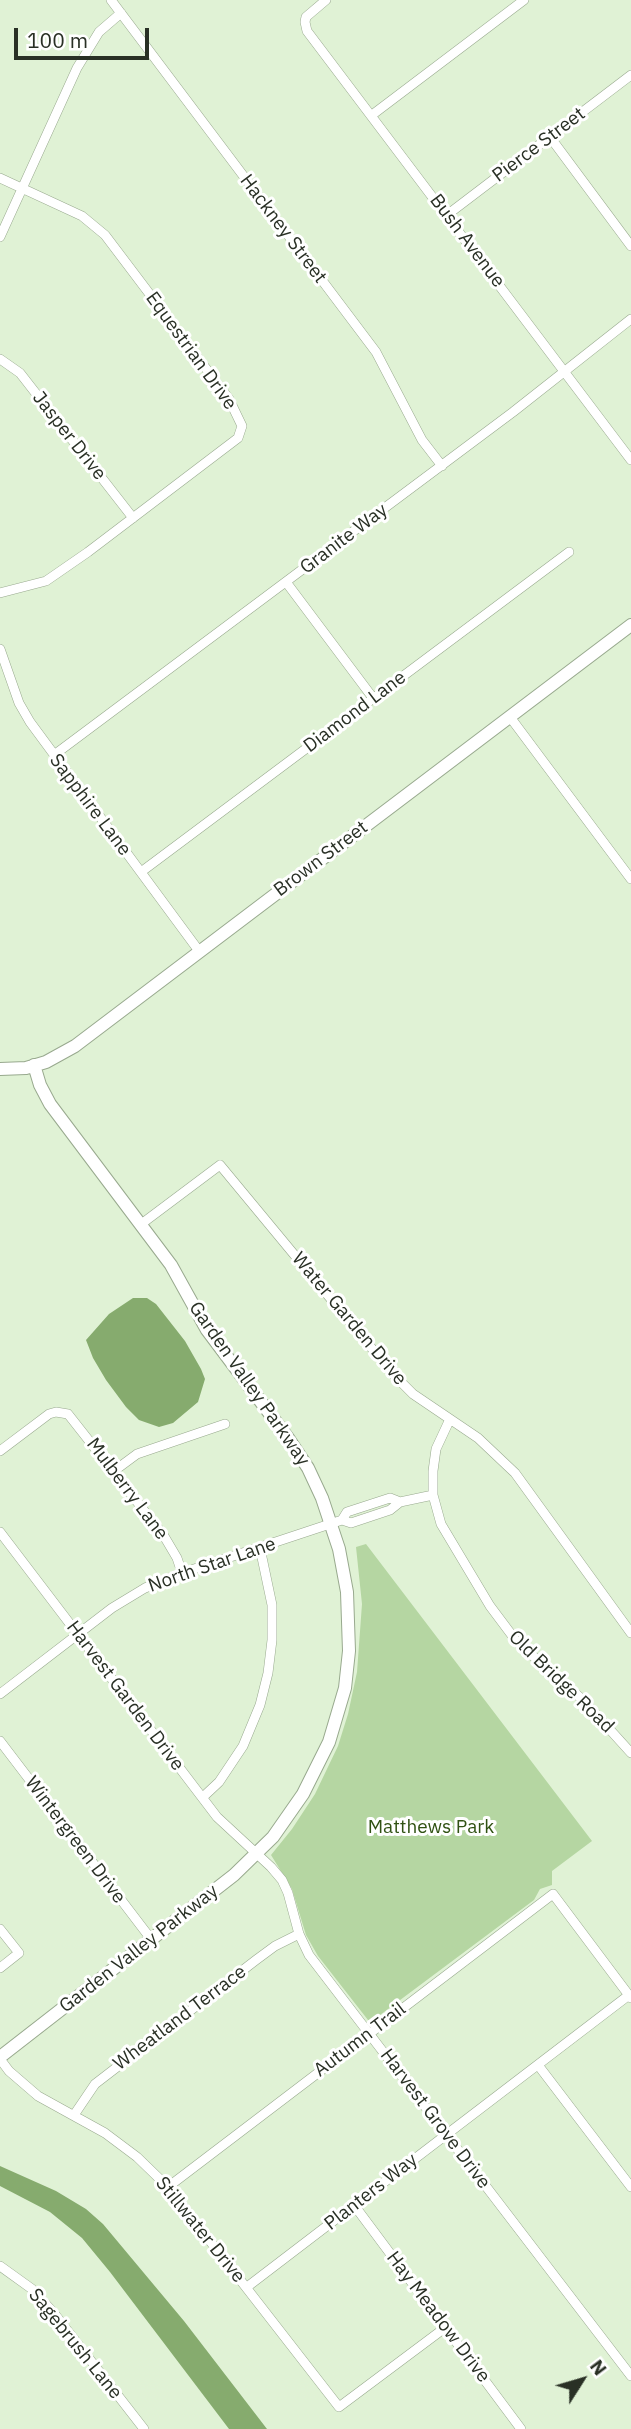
<!DOCTYPE html>
<html>
<head>
<meta charset="utf-8">
<style>
	body { margin:0 }
	#map { position:relative; width:631px; height:2429px; overflow:hidden; background:#e0f2d5; font-family:"IBM Plex Sans",sans-serif }
	canvas { display:block }
	.north { position:absolute; left:547px; top:2345px; width:70px; height:70px; -webkit-text-stroke:5px #fff; paint-order:stroke; rotate:53deg; font-size:19px; font-weight:700; line-height:28px; text-align:center; color:#293025 }
	.north::after { content:''; display:block; margin:auto; width:24px; height:32px; background:#293025; clip-path:polygon(50% 0,100% 100%,50% 72%,0 100%) }
	.scale { position:absolute; left:14px; top:28px; width:135px; height:32px; box-sizing:border-box; border:4px solid #293025; border-top:0; padding-left:9px; font-size:21px; line-height:24px; white-space:nowrap; color:#293025; -webkit-text-stroke:5px #fff; paint-order:stroke }
</style>
</head>
<body>
<div id="map">
<canvas width="631" height="2429"></canvas>
<div class="north">N</div>
<div class="scale">100 m</div>
</div>
<script>
const ctx = document.querySelector('canvas').getContext('2d');
ctx.lineJoin = 'round';
function fill(path, color) { ctx.fillStyle = color; ctx.fill(path, 'evenodd'); }
const shape = rows => new Path2D(rows.map(r => 'M' + r).join(''));
function strokePath(path, color, width, dash) { ctx.strokeStyle = color; ctx.lineWidth = width; ctx.lineCap = dash ? 'butt' : 'round'; ctx.setLineDash(dash || []); ctx.stroke(path); }
function drawText(font, color, halo, rows, align = 'center') {
  ctx.font = font + ' "IBM Plex Sans",sans-serif'; ctx.lineWidth = 6; ctx.setLineDash([]); ctx.textBaseline = 'middle'; ctx.strokeStyle = halo; ctx.fillStyle = color; for (const [text, x, y, turn = 0] of rows) {
    ctx.save(); ctx.translate(x, y); ctx.rotate((+turn || 0) * Math.PI / 180); ctx.textAlign = isNaN(turn) ? turn : align; if (halo) ctx.strokeText(text, 0, 0); ctx.fillText(text, 0, 0); ctx.restore();
  }
}
fill(shape([
	[366,1544,592,1841,552,1871,552,1885,540,1889,534,1900,372,2021,368,2020,318,1956,306,1935,292,1889,271,1855,292,1829,315,1794,338,1746,348,1714,357,1672,362,1604,356,1547]
]), '#b5d6a2');
fill(shape([
	[133,1298,147,1298,156,1304,185,1341,201,1369,205,1379,198,1402,173,1423,159,1427,139,1420,126,1407,106,1380,93,1358,86,1340,109,1314],
	[0,2166,56,2191,86,2209,103,2224,184,2321,267,2429,229,2429,110,2272,82,2238,50,2212,0,2186]
]), '#86ab6e');
const street = shape([
	[111,0,376,352,422,440,442,466],
	[326,0,306,17,305,22,307,31,631,460],
	[372,115,524,0],
	[550,137,631,246],
	[0,178,82,216,105,235,229,399,242,426,238,438,88,552,46,581,0,593],
	[447,215,631,75],
	[0,237,77,68,99,32,121,13],
	[0,359,20,373,133,518],
	[286,582,373,698],
	[0,649,19,703,30,722,199,951],
	[510,717,631,879],
	[54,755,513,412,631,319],
	[141,872,569,552],
	[140,1225,220,1165,393,1374,413,1394,478,1438,515,1473,631,1633],
	[450,1419,436,1449,433,1471,433,1495,441,1524,490,1606,517,1642,584,1701,631,1753],
	[0,1451,49,1414,56,1412,68,1414,164,1536,177,1558,182,1573],
	[114,1471,137,1454,225,1424],
	[400,1502,433,1495],
	[0,1532,217,1817,271,1867,282,1880,288,1893,299,1934,309,1955,631,2376],
	[0,1694,112,1608,145,1588,182,1573,342,1520,351,1523,390,1510,400,1502,390,1498,347,1512,342,1520],
	[0,1741,151,1939],
	[203,1797,219,1782,243,1746,260,1705,268,1673,272,1640,272,1605,260,1548],
	[0,1929,19,1953,0,1968],
	[0,2059,9,2071,38,2096,105,2133,137,2157,168,2187,339,2407,446,2327],
	[538,2065,631,2187],
	[74,2115,95,2084,108,2074,256,1960,275,1946,299,1934],
	[168,2187,553,1894,631,1998],
	[354,2205,521,2429],
	[0,2266,32,2289,53,2312,144,2429],
	[247,2287,629,1995]
]);
const secondary = shape([
	[0,1069,26,1068,46,1062,75,1046,631,625],
	[0,2057,234,1875,273,1837,303,1794,329,1742,345,1688,349,1651,347,1592,339,1549,322,1498,308,1468,288,1438,207,1330,171,1265,50,1104,40,1085,34,1065]
]);
strokePath(street, '#98a98e', 10);
strokePath(secondary, '#98a98e', 14);
strokePath(street, '#fff', 9);
strokePath(secondary, '#fff', 12);
drawText('19px', '#293025', '#fff', [
	["Pierce Street",539,145,-37],
	["Hackney Street",283,229,53],
	["Bush Avenue",467,241,53],
	["Equestrian Drive",191,351,54],
	["Jasper Drive",69,436,52],
	["Granite Way",344,539,-37],
	["Diamond Lane",355,712,-37],
	["Sapphire Lane",90,805,53],
	["Brown Street",321,859,-37],
	["Water Garden Drive",349,1319,50],
	["Garden Valley Parkway",249,1384,55],
	["Mulberry Lane",127,1489,53],
	["North Star Lane",212,1565,-19],
	["Old Bridge Road",561,1682,44],
	["Harvest Garden Drive",125,1696,53],
	["Wintergreen Drive",75,1840,53],
	["Garden Valley Parkway",139,1949,-38],
	["Wheatland Terrace",180,2018,-37],
	["Autumn Trail",360,2040,-37],
	["Harvest Grove Drive",435,2119,53],
	["Planters Way",371,2192,-38],
	["Stillwater Drive",200,2230,51],
	["Hay Meadow Drive",438,2317,53],
	["Sagebrush Lane",75,2344,51]
]);
drawText('19px', '#305213', '#fff', [
	["Matthews Park",431,1828]
]);
</script>
</body>
</html>
